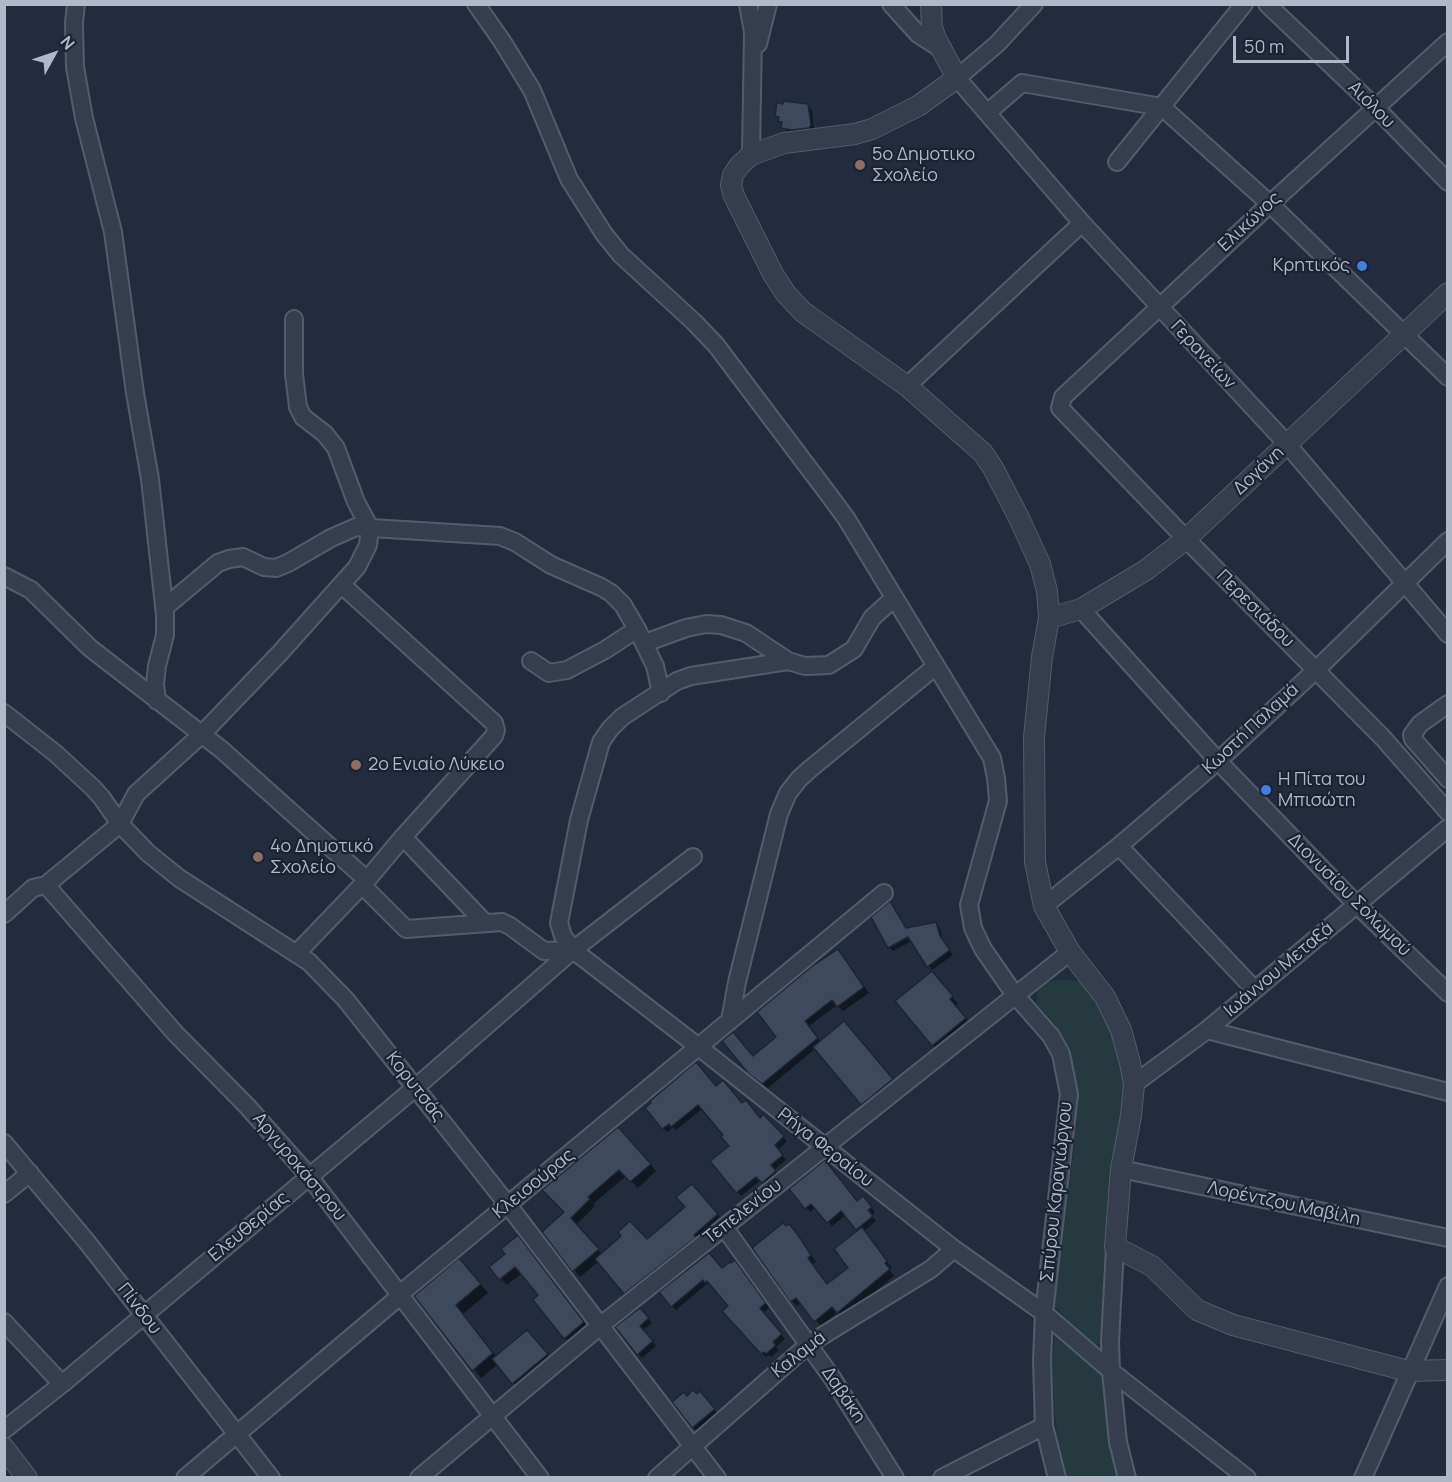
<!DOCTYPE html>
<html>
<head>
<meta charset="utf-8">
<style>
	body { margin:0 }
	#map { position:relative; width:1452px; height:1482px; overflow:hidden; background:#222c3d; font-family:Manrope,sans-serif }
	canvas { display:block }
	.frame { position:absolute; inset:0; border:6px solid #b1b9c8; pointer-events:none }
	.north { position:absolute; left:24px; top:24px; width:60px; height:60px; -webkit-text-stroke:4px #1b2332; paint-order:stroke; rotate:50deg; font-size:16px; font-weight:700; line-height:24px; text-align:center; color:#b1b9c8 }
	.north::after { content:''; display:block; margin:auto; width:21px; height:27px; background:#b1b9c8; clip-path:polygon(50% 0,100% 100%,50% 72%,0 100%) }
	.scale { position:absolute; left:1233px; top:36px; width:116px; height:27px; box-sizing:border-box; border:3px solid #b1b9c8; border-top:0; padding-left:8px; font-size:18px; line-height:21px; white-space:nowrap; color:#b1b9c8; -webkit-text-stroke:4px #1b2332; paint-order:stroke }
</style>
</head>
<body>
<div id="map">
<canvas width="1452" height="1482"></canvas>
<div class="frame"></div>
<div class="north">N</div>
<div class="scale">50 m</div>
</div>
<script>
const ctx = document.querySelector('canvas').getContext('2d');
ctx.lineJoin = 'round';
function fill(path, color) { ctx.fillStyle = color; ctx.fill(path, 'evenodd'); }
const shape = rows => new Path2D(rows.map(r => 'M' + r).join(''));
function strokePath(path, color, width, dash) { ctx.strokeStyle = color; ctx.lineWidth = width; ctx.lineCap = dash ? 'butt' : 'round'; ctx.setLineDash(dash || []); ctx.stroke(path); }
function drawText(font, color, halo, rows, align = 'center') {
  ctx.font = font + ' Manrope,sans-serif'; ctx.lineWidth = 4.5; ctx.setLineDash([]); ctx.textBaseline = 'middle'; ctx.strokeStyle = halo; ctx.fillStyle = color; for (const [text, x, y, turn = 0] of rows) {
    ctx.save(); ctx.translate(x, y); ctx.rotate((+turn || 0) * Math.PI / 180); ctx.textAlign = isNaN(turn) ? turn : align; if (halo) ctx.strokeText(text, 0, 0); ctx.fillText(text, 0, 0); ctx.restore();
  }
}
fill(shape([
	[1064,979,1081,982,1101,999,1124,1075,1123,1114,1105,1239,1101,1344,1093,1345,1054,1306,1073,1157,1077,1085,1070,1051,1054,1023,1036,1003,1037,992,1048,982],
	[1056,1326,1111,1375,1124,1477,1062,1477,1055,1416,1052,1361]
]), '#243a3e');
fill(shape([
	[807,106,812,110,814,130,796,133,787,132,776,115],
	[890,904,907,929,936,924,940,928,943,941,953,955,932,970,912,941,893,951,889,947],
	[838,951,869,993,843,1011,837,1005,809,1026,821,1042,851,1029,898,1087,869,1110,816,1048,768,1088,755,1078,753,1058,779,1037],
	[938,979,958,1004,956,1006,971,1025,939,1051,933,1045],
	[716,1088,760,1119,763,1116,787,1141,778,1150,786,1160,774,1170,779,1176,767,1186,761,1180,741,1196,712,1161,731,1146,725,1135,703,1108,676,1130,673,1127,667,1132,647,1109],
	[625,1135,656,1171,638,1188,626,1176,593,1204,595,1206,576,1225,602,1254,647,1241,687,1207,696,1190,721,1219,629,1297,599,1261,580,1277,544,1232,567,1212],
	[791,1189,857,1203,867,1202,875,1212,871,1215,876,1221,864,1231,892,1268,889,1269,894,1276,843,1318,838,1312,821,1326,801,1303,797,1306,792,1301,803,1243,816,1262,813,1264,828,1285,850,1268,860,1231,846,1215,832,1226,816,1207,810,1212],
	[524,1244,590,1330,572,1344,565,1338,540,1296,522,1273,507,1285,491,1268],
	[739,1266,769,1308,763,1313,785,1339,776,1347,779,1350,771,1357,769,1355,766,1357,762,1353,730,1306,712,1284,710,1286,708,1283,676,1310,661,1293,722,1270],
	[468,1268,488,1293,463,1314,497,1357,531,1336,551,1359,517,1387,498,1364,481,1378,416,1296],
	[644,1314,652,1323,643,1330,656,1346,642,1358,617,1328],
	[697,1395,704,1397,718,1414,697,1431,693,1427,687,1397]
]), '#0007');
const building = shape([
	[784,101,808,104,811,125,809,128,792,130,781,128,782,122,778,122,779,117,775,116,777,102,783,104,784,101],
	[890,901,906,928,936,922,940,936,950,950,927,967,908,937,888,948,871,917,890,901],
	[838,949,864,987,837,1007,832,1000,805,1021,818,1038,762,1084,748,1073,722,1041,733,1032,753,1056,776,1037,757,1012,811,967,838,949],
	[932,971,953,996,950,999,966,1018,932,1046,895,1001,932,971],
	[844,1021,893,1079,861,1105,813,1047,844,1021],
	[696,1062,716,1086,723,1080,742,1103,746,1100,760,1118,763,1114,784,1136,775,1145,783,1155,771,1165,776,1171,762,1183,756,1177,736,1193,710,1161,729,1146,721,1137,723,1135,698,1105,671,1127,669,1124,662,1129,645,1108,651,1103,650,1101,696,1062],
	[618,1127,651,1164,630,1182,619,1170,588,1197,590,1199,571,1218,599,1249,572,1272,542,1232,564,1212,542,1190,618,1127],
	[825,1160,857,1201,863,1196,872,1207,868,1210,873,1216,856,1230,841,1211,827,1223,811,1204,805,1209,789,1189,825,1160],
	[692,1184,718,1214,694,1235,696,1237,624,1294,595,1259,621,1236,618,1232,630,1221,647,1239,685,1207,676,1197,692,1184],
	[783,1223,786,1226,789,1224,798,1235,811,1255,808,1258,827,1284,848,1268,834,1249,862,1227,887,1261,885,1263,890,1269,837,1313,832,1307,814,1322,796,1298,790,1302,752,1248,783,1223],
	[518,1235,584,1322,564,1339,533,1300,538,1295,515,1267,499,1280,489,1267,505,1254,501,1249,518,1235],
	[709,1253,722,1268,730,1262,731,1263,735,1260,766,1303,760,1308,782,1334,773,1342,776,1345,766,1354,764,1352,761,1354,722,1311,728,1306,707,1281,705,1283,703,1280,671,1307,659,1292,709,1253],
	[459,1258,481,1284,456,1305,493,1353,472,1371,414,1296,459,1258],
	[640,1308,649,1318,640,1326,653,1341,637,1355,615,1327,640,1308],
	[527,1330,548,1354,512,1384,492,1359,527,1330],
	[693,1390,697,1394,700,1391,715,1409,692,1428,672,1402,684,1392,687,1396,693,1390]
]);
fill(building, '#3e4a5c');
strokePath(building, '#1d2534', 1.5);
const minor = shape([
	[76,4,74,23,75,67,84,118,113,232,135,393,150,479,165,615,165,635,157,666,155,684,157,701],
	[476,4,502,41,532,90,569,179,604,234,621,255,694,322,716,345,829,495,846,518,992,758,996,778,998,801,969,905,973,928,983,949,1015,995,1051,1036,1061,1054,1069,1094,1044,1313,1042,1360,1044,1426,1057,1478],
	[748,4,753,32,751,155],
	[891,4,918,34,943,50],
	[1034,4,997,44,957,78,1082,223,1287,444,1448,634],
	[1267,4,1375,107,1448,182],
	[1448,42,1270,204,1063,397,1060,408,1186,539,1383,738,1448,812],
	[758,44,768,4],
	[1162,107,1270,204,1448,377],
	[987,113,1022,83,1162,107],
	[1117,162,1244,4],
	[907,386,1082,223],
	[4,576,31,590,90,648,222,750,367,880],
	[164,608,218,563,229,559,243,557,264,567,276,568,288,563,331,538,356,527,500,536,515,542,551,565,601,587,611,593,623,605,637,629,655,666,661,693],
	[1081,609,1218,761,1357,905,1448,993],
	[645,643,686,628,706,624,721,625,746,633,788,661,805,666,829,665,854,649,872,618,894,598],
	[531,661,549,673,567,670,605,650,637,629],
	[1448,704,1420,724,1412,735,1413,739,1448,779],
	[4,713,55,753,92,787,102,798,120,824,136,794,202,734,279,654,357,567,368,545,370,528,356,502,336,448,325,434,303,417,298,407,294,374,294,319],
	[403,837,485,923],
	[1119,846,1255,990],
	[693,857,573,950,563,936,559,923,579,820,601,742,610,729,622,717,677,681,691,676,788,661],
	[46,885,120,824,148,853,179,878,309,962,346,1000,508,1205,717,1478],
	[362,885,406,929,502,922,510,926,544,951,573,950,700,1048,954,1249,1044,1313,1111,1371,1247,1478],
	[1044,906,1119,846,1218,761,1316,670,1448,541],
	[4,914,33,888,46,885,175,1033,247,1106,309,1176,540,1478],
	[296,954,367,880,403,837,494,736,496,730,494,723,342,585],
	[730,1021,737,982,779,814,788,793,799,779,810,769,936,666],
	[1207,1030,1448,1092],
	[1134,1084,1207,1030,1448,828],
	[4,1143,87,1242,271,1478],
	[1121,1169,1448,1238],
	[4,1194,30,1173],
	[724,1227,833,1379,895,1478],
	[1115,1247,1110,1342,1111,1371,1118,1442,1127,1478],
	[4,1322,62,1384],
	[4,1430,62,1384,415,1088,573,950],
	[185,1478,400,1296,406,1289,884,893],
	[419,1478,600,1326,1070,952],
	[657,1478,809,1344,931,1269,954,1249],
	[942,1478,1044,1426],
	[1363,1478,1448,1286]
]);
const tertiary = shape([
	[931,4,932,28,936,39,957,78,918,106,872,129,855,134,784,143,751,155,739,166,733,175,731,185,734,196,773,274,786,294,803,312,907,386,983,453,993,468,1019,518,1040,564,1047,591,1049,618,1042,657,1034,737,1035,862,1044,906,1070,952,1105,997,1121,1030,1130,1063,1134,1084,1131,1116,1121,1169,1115,1247,1152,1266,1197,1310,1233,1325,1408,1371,1448,1370],
	[1049,618,1081,609,1146,570,1186,539,1448,293],
	[4,1448,27,1478]
]);
strokePath(minor, '#545c6b', 20);
strokePath(tertiary, '#545c6b', 22);
strokePath(minor, '#363e4d', 16);
strokePath(tertiary, '#363e4d', 20);
for (const [x, y, r, color] of [
	[860,165,6,"#8d6e63"],
	[1362,266,6,"#3f7fe0"],
	[356,765,6,"#8d6e63"],
	[1266,790,6,"#3f7fe0"],
	[258,857,6,"#8d6e63"]
]) { const dot = new Path2D(); dot.arc(x, y, r, 0, 2 * Math.PI); ctx.fillStyle = color; ctx.fill(dot); strokePath(dot, '#1b2332', 2); }
drawText('18px', '#b1b9c8', '#1b2332', [
	["Αιόλου",1371,105,45],
	["Ελικώνος",1250,222,-43],
	["Γερανείων",1203,355,47],
	["Δογάνη",1259,471,-43],
	["Περεσιάδου",1255,609,45],
	["Κωστή Παλαμά",1251,729,-43],
	["Διονυσίου Σολωμού",1349,895,45],
	["Ιωάννου Μεταξά",1279,970,-40],
	["Κορυτσάς",415,1087,52],
	["Ρήγα Φεραίου",825,1148,38],
	["Αργυροκάστρου",299,1167,50],
	["Κλεισούρας",534,1184,-39],
	["Σπύρου Καραγιώργου",1057,1192,-84],
	["Λορέντζου Μαβίλη",1284,1204,12],
	["Τεπελενίου",743,1212,-38],
	["Ελευθερίας",249,1227,-40],
	["Πίνδου",139,1309,52],
	["Καλαμά",799,1355,-38],
	["Δαβάκη",843,1395,56]
]);
drawText('18px', '#b1b9c8', '#1b2332', [
	["5o Δημοτικο",872,155],
	["Σχολείο",872,176],
	["Κρητικός",1350,266,"right"],
	["2ο Ενιαίο Λύκειο",368,765],
	["Η Πίτα του",1278,780],
	["Μπισώτη",1278,801],
	["4ο Δημοτικό",270,847],
	["Σχολείο",270,868]
], 'left');
</script>
</body>
</html>
